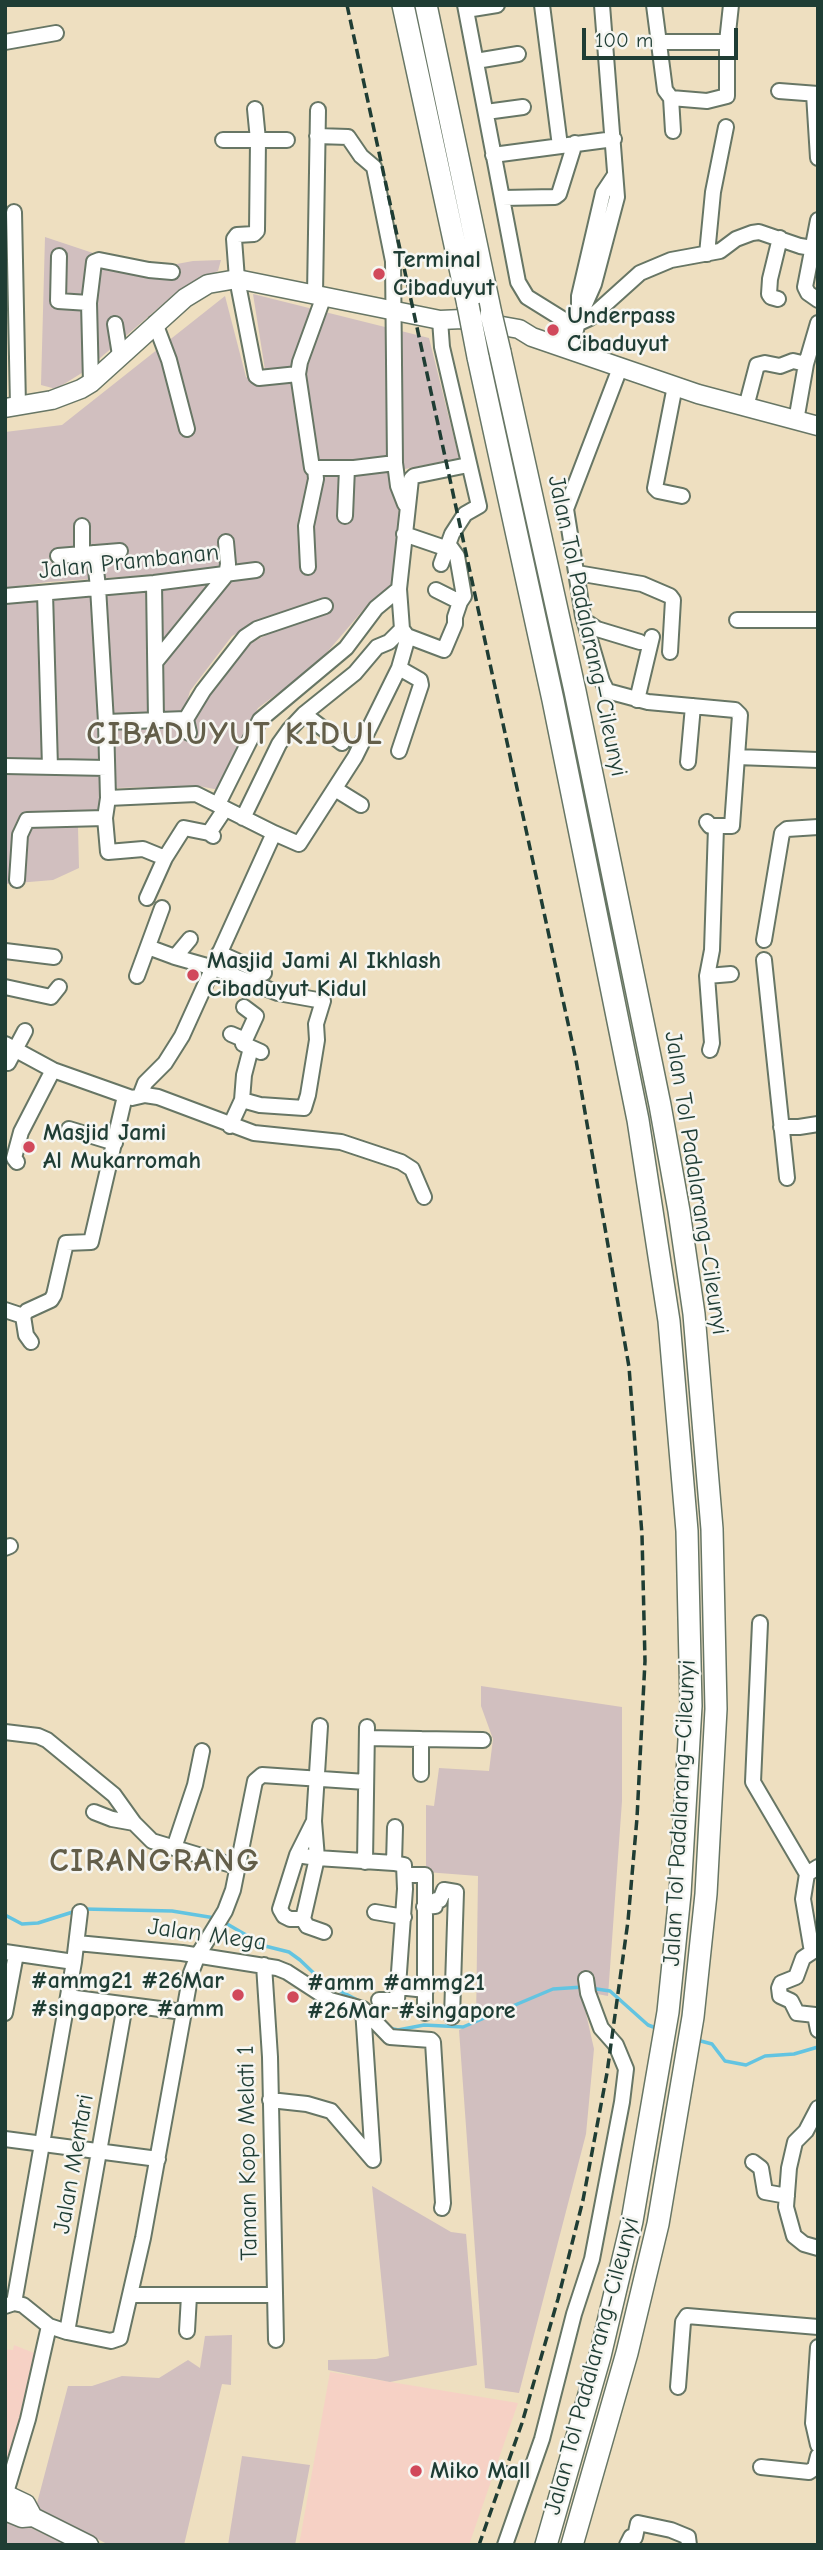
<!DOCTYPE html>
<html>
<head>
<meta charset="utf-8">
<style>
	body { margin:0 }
	#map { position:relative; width:823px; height:2550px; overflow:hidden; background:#eedfc0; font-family:"Comic Neue",sans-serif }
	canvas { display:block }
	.frame { position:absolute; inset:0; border:7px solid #1f3d34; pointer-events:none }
	.scale { position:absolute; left:582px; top:28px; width:156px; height:32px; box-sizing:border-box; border:4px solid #1f3d34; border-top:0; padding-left:9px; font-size:21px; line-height:24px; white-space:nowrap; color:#1f3d34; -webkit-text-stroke:5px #f6f6f2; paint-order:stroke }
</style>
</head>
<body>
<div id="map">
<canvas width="823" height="2550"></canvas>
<div class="frame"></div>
<div class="scale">100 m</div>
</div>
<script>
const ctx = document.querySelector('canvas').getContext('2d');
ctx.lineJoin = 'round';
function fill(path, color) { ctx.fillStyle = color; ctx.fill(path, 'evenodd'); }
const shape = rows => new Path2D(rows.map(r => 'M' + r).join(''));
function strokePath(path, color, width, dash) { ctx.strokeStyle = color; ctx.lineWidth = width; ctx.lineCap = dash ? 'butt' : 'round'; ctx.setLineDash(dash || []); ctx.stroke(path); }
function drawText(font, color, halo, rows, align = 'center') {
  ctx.font = font + ' "Comic Neue",sans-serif'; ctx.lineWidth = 5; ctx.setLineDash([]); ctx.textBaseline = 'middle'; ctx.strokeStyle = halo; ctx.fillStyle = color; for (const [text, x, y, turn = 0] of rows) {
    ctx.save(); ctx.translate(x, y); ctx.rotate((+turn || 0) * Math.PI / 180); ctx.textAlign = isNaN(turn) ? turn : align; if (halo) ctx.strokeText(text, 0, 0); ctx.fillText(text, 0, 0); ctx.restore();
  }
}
fill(shape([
	[14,2345,34,2353,6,2479,5,2349,13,2350],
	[330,2372,518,2403,469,2545,299,2545]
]), '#f6d1c5');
fill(shape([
	[45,237,144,270,193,261,221,260,218,271,177,292,85,371,56,389,41,385],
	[253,294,429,338,459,458,405,469,399,508,397,585,370,602,317,664,258,708,219,790,199,786,115,788,111,726,193,724,203,704,235,652,277,629,329,612,330,604,325,598,275,614,232,636,190,691,184,712,164,713,161,588,219,570,48,582,5,588,5,432,62,425,225,296,246,377,257,385,266,376],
	[151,586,151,715,110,716,101,589],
	[92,591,102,761,56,763,49,594],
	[41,597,47,762,6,764,5,601],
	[5,774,101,775,102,795,98,811,21,827,78,827,79,868,53,880,5,884],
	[481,1686,622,1707,622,1801,608,1996,581,1991,594,2049,586,2134,519,2393,485,2388,459,2030,476,2023,478,1876,426,1872,426,1805,434,1806,439,1768,489,1771,493,1739,481,1706],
	[372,2186,451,2232,466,2234,477,2365,390,2382,328,2370,328,2360,376,2359,389,2356],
	[232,2335,231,2385,222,2384,184,2545,109,2545,36,2507,68,2386,92,2386,122,2376,159,2378,188,2360,200,2368,205,2336],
	[242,2456,310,2465,295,2545,228,2545],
	[5,2516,68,2545,5,2545]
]), '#d1bfbf');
strokePath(shape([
	[84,1909,172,1911,215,1918],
	[5,1915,22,1924,38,1923,76,1911],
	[222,1921,265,1946,289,1952,300,1960,323,1982,365,2004],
	[590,1988,610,1991,648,2025,656,2028],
	[389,2028,398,2030,424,2025,463,2027,553,1989,583,1987],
	[697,2040,712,2044,725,2061,746,2065,765,2056,794,2054,818,2047]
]), '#63c4e1', 3.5);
const minor = shape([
	[465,5,518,282,527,297,564,320,565,326,561,346],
	[542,5,560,146],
	[654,5,665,90,671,98,673,131],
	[466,10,497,5],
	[5,42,56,33],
	[659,42,727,42],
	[476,61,518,54],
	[779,91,818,94],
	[814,94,818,158],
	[671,98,707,101,727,96,727,42,731,5],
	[255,109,258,140,257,231,254,234,237,235,234,239,237,279,256,376,259,378,298,374],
	[486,112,523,107],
	[317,136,348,137,361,156,374,167,393,261,395,463,398,486,405,504],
	[223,140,287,140],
	[493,155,614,139],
	[502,198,555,197,559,194,575,143],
	[14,212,18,406],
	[818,220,805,287,808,293,818,300],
	[707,254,713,192,726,127],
	[59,256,58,301,89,303],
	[315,294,318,110],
	[324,296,300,362,298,374,312,468,354,468,395,463],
	[778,299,771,297,769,294,770,279,780,238],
	[579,318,594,284,617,197,602,5],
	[440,320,442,347,479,506,465,514,452,534,441,564],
	[155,323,169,360,187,429],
	[115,324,120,355],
	[577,324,590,318,640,273,671,260,720,251,736,239,752,233,759,232,800,246,818,249],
	[571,350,579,318,579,296,603,193,615,175],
	[620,368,566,509,583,616,602,681,607,691,648,702,735,710,740,715,732,826,710,826,707,822],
	[91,383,89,303,94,262,99,260,149,270,172,272],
	[675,386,655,488,658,491,682,496],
	[746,407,757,365,765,363,780,366,793,361,806,364],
	[796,421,806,364,818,323],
	[345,516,347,468],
	[82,526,82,552],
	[404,534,448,549],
	[94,553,98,587,106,722,108,798,105,818,108,852,143,849,165,858],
	[58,556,120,551],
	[308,567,306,526,316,479,315,468],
	[577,573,642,584,670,596,673,600,670,652],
	[154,583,156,720],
	[436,590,460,602,464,596,457,556,449,545],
	[45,593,50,767],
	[5,596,154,583,256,570],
	[737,620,818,620],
	[585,621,597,629,640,642],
	[407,636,444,650,455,624,455,617,460,602],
	[157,660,226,575,228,564,226,542],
	[637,700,652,637],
	[304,714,342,743],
	[186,719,189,733],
	[106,722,186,719,203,691,245,637,257,629,325,606],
	[399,751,421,685,420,680,399,668],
	[737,757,818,760],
	[688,762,693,706],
	[5,766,107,768],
	[335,789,361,805],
	[108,798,196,794,274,833,182,1036,165,1063,145,1083,140,1096],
	[218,804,260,720,346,648,376,608,399,589],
	[243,818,279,744,289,730,304,714,355,673,377,647,389,642,402,629],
	[274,833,299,844,355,757,399,668,407,640,407,636,402,629,399,589,411,479,414,476,468,465],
	[213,836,209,833,225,809],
	[17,880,20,835,27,820,105,818],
	[147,898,165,858,184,828,209,833],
	[764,940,782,833,787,829,818,827],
	[148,947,175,957,190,939],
	[5,951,54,957],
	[219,953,264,973],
	[175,957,214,968,278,993,323,1001,316,1024,317,1040,308,1095,304,1108,260,1105,242,1100],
	[764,960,787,1178],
	[137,976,162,908],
	[707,976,731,974],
	[5,987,51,997,59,987],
	[244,1007,256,1016,245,1040],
	[231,1034,245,1040,243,1044,261,1052],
	[5,1044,53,1070,132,1098,145,1095,158,1097,254,1133,341,1142,401,1162,412,1169,424,1197],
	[710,1050,712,1043,707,976,712,950,716,827],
	[8,1063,25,1031],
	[230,1126,242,1100,244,1075,251,1048],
	[781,1127,799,1127,818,1124],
	[69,1129,115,1143],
	[17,1162,14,1158,21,1132,53,1070],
	[5,1310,23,1316,27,1311,51,1300,54,1295,66,1243,91,1242,125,1096],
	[23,1316,26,1335,31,1342],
	[5,1548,10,1546],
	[760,1623,753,1782,807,1874,818,1867],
	[5,1732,38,1736,47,1740,114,1795,134,1823,152,1841,238,1867],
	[367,1738,421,1739],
	[421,1774,421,1739,483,1740],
	[94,1812,112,1819,134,1823],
	[174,1848,195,1785,202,1751],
	[297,1855,317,1858,394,1863,395,1827],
	[365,1862,367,1727],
	[807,1874,803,1899,812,1952],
	[405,1875,425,1875,425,2013],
	[424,1907,435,1906,436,1900,440,1900,444,1890,456,1892,452,2017],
	[375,1912,404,1917],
	[303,1919,317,1858,314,1821,320,1726],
	[303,1919,290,1919,284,1916,280,1909,297,1855,313,1823],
	[303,1919,307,1926,324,1932],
	[77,1943,182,1953,277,1968,287,1972,330,2000,363,2009,390,2037,431,2040,433,2042,443,2203,442,2208],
	[5,1952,74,1962],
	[812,1952,803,1958,796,1977,781,1983,779,1988,780,1996,791,2001,797,2013,815,2015,818,2030],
	[264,1965,270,2057,276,2340],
	[398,1987,426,1990],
	[68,1997,183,2012],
	[379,2000,397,2000,405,1889,404,1865,394,1863],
	[363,2009,373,2160],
	[5,2013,16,1954],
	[270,2100,307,2104,331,2111,373,2160],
	[818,2108,806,2131,795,2142,789,2168,786,2207,794,2236,804,2244,818,2248],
	[5,2139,158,2159],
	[753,2162,761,2168,765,2192,787,2196],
	[132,2295,274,2295],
	[14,2303,74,1962,80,1912],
	[5,2306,14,2303,23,2305,49,2326,67,2332,111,2341,120,2338,143,2238,191,1973,198,1955,225,1911,233,1890,255,1781,262,1775,366,1782],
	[187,2331,189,2296],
	[67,2332,125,2005],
	[818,2347,813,2423,818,2445],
	[678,2387,683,2322,687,2316,818,2327],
	[761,2467,809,2472,815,2468,818,2456],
	[5,2496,28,2419,49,2326],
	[505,2545,542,2439,574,2314,592,2259,622,2102,626,2069,616,2045,601,2028,588,1993,586,1979],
	[627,2545,631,2537,635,2537,638,2523,671,2530,688,2537,689,2545]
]);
const major = shape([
	[5,408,52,400,81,389,91,383,185,298,208,284,237,279,440,320,463,319,519,329,532,337,698,394,818,426],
	[5,2494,26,2504,33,2517],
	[5,2511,22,2518,33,2517,89,2545]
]);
const highway = shape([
	[403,5,468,305],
	[426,5,491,314],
	[500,352,575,691,660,1105,679,1211,694,1314,712,1529,716,1709,706,1894,693,2017,658,2224,627,2353,572,2545],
	[478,357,553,700,638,1120,669,1321,687,1531,691,1706,680,1894,668,2012,632,2221,600,2356,546,2545]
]);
strokePath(minor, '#677665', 18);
strokePath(major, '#677665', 21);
strokePath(highway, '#677665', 24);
strokePath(minor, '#fff', 14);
strokePath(major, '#fff', 18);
strokePath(highway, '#fff', 21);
strokePath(shape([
	[347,5,576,1060,629,1367,642,1535,645,1661,637,1818,628,1921,607,2073,583,2200,558,2299,522,2423,479,2545]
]), '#1f3d34', 3.5, [10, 5]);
const highwayBridge = shape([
	[468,305,478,357],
	[491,314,500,352]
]);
strokePath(highwayBridge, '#677665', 24, []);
strokePath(highwayBridge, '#fff', 21);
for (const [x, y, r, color] of [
	[379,274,7,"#d1495b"],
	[553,330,7,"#d1495b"],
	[193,975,7,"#d1495b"],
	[29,1147,7,"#d1495b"],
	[238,1995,7,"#d1495b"],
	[293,1997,7,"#d1495b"],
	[416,2471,7,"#d1495b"]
]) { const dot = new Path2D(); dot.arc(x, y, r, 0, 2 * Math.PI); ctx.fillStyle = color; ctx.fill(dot); strokePath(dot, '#f6f6f2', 2.5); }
drawText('bold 24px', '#1f3d34', '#f6f6f2', [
	["Terminal",393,260],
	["Cibaduyut",393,288],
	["Underpass",567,316],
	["Cibaduyut",567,344],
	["Masjid Jami Al Ikhlash",207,961],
	["Cibaduyut Kidul",207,989],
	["Masjid Jami",43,1133],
	["Al Mukarromah",43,1161],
	["#ammg21 #26Mar",224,1981,"right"],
	["#singapore #amm",224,2009,"right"],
	["#amm #ammg21",307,1983],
	["#26Mar #singapore",307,2011],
	["Miko Mall",430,2471]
], 'left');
drawText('24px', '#1f3d34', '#f6f6f2', [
	["Jalan Prambanan",129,562,-6],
	["Jalan Tol Padalarang–Cileunyi",587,626,78],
	["Jalan Tol Padalarang–Cileunyi",696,1183,81],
	["Jalan Tol Padalarang–Cileunyi",680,1813,-87],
	["Jalan Mega",207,1935,8],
	["Taman Kopo Melati 1",248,2153,-91],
	["Jalan Mentari",74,2164,-80],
	["Jalan Tol Padalarang–Cileunyi",592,2366,-75]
]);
ctx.letterSpacing = '2px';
drawText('bold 32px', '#635e49', '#f6f6f2', [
	["CIBADUYUT KIDUL",235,735],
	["CIRANGRANG",155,1862]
]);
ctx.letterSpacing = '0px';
</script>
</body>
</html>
